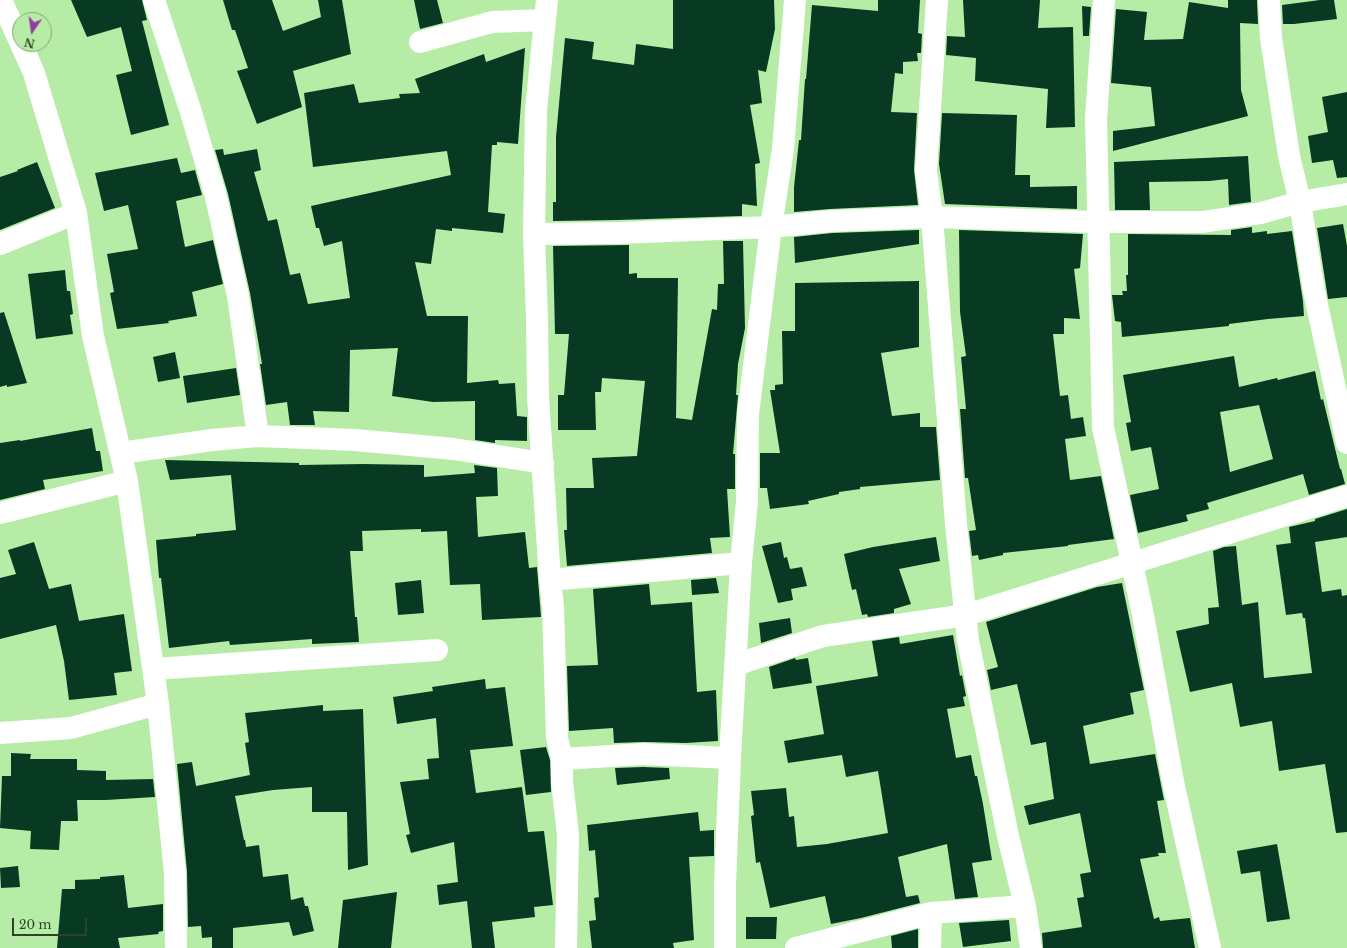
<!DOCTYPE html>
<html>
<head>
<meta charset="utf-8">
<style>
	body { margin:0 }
	#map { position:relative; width:1347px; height:948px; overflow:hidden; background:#b6eca6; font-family:"Libre Baskerville",serif }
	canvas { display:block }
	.north { position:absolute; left:12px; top:12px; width:40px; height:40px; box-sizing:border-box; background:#b6eca6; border:1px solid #7fa873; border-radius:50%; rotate:193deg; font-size:11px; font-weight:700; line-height:16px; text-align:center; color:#2d4326 }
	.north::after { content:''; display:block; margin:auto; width:14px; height:18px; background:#933daa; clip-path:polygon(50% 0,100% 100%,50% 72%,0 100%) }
	.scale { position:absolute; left:12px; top:918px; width:75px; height:18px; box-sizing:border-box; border:2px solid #2d4326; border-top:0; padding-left:5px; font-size:12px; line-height:14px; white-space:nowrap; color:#2d4326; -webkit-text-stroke:3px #b6eca6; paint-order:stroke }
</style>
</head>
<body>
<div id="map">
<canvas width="1347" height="948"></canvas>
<div class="north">N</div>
<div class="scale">20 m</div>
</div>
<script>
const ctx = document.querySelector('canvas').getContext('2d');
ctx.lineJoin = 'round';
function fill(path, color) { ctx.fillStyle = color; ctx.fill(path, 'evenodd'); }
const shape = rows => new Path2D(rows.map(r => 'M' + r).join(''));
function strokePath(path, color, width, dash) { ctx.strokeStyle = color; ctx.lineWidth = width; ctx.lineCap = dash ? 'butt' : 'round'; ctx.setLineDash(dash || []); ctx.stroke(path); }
fill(shape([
	[71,0,142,0,147,20,142,21,169,125,131,135,116,75,132,71,121,27,87,37],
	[223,0,272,0,283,31,321,17,318,0,342,0,351,54,293,71,302,107,257,124,237,71,248,68,235,30,232,30],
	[414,0,437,0,443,23,420,29],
	[673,0,774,0,775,29,766,72,758,70,762,103,750,105,760,163,755,164,757,206,742,204,742,216,618,220,553,221,553,202,556,202,556,137,565,38,594,42,592,59,634,65,636,44,673,49],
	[878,0,920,0,918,33,922,34,921,53,917,53,918,61,903,62,903,74,895,73,891,112,917,113,914,170,918,205,830,209,794,212,794,187,799,140,801,140,804,94,805,79,806,79,812,5,878,11],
	[963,0,1040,0,1038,28,1073,27,1075,127,1046,128,1048,89,975,81,976,58,946,55,947,36,965,37],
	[1228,0,1257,0,1258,24,1240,23,1241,90,1248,116,1113,151,1113,131,1155,126,1151,87,1111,83,1116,9,1147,12,1144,40,1183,39,1189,2,1228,8],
	[1320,0,1334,0,1337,19,1294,24,1283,24,1282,5],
	[1082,6,1091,7,1089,36,1083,36],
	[525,48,518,144,497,142,497,145,492,145,488,212,505,214,503,233,452,228,452,231,436,229,431,264,415,262,427,316,468,316,467,383,498,380,499,384,515,383,517,416,527,417,527,441,495,440,495,443,475,440,475,401,433,402,392,396,398,348,350,350,349,412,313,411,315,425,290,425,287,402,266,405,260,364,262,364,250,293,228,194,215,150,223,149,224,155,257,149,261,170,254,172,268,221,277,219,290,275,300,273,308,304,350,298,342,241,324,246,319,228,316,228,311,206,451,175,447,151,313,167,304,93,354,84,359,103,400,98,399,94,420,93,415,79,484,54,486,62],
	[1347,92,1347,177,1337,178,1333,160,1312,163,1308,136,1328,132,1322,97],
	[942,113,1017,115,1015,175,1030,175,1030,187,1077,186,1077,209,945,204,939,164],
	[1248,156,1251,202,1229,205,1228,179,1209,181,1149,182,1150,210,1115,210,1114,162],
	[177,158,181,173,195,170,202,195,176,201,185,247,213,240,223,284,192,292,197,316,168,321,169,323,117,329,110,293,114,292,107,254,138,249,128,205,104,211,95,173],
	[37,162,55,208,0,230,0,177,18,171,17,170],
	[1343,224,1347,246,1347,297,1328,299,1317,228],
	[1252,227,1252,233,1267,231,1267,234,1292,231,1303,301,1304,316,1268,319,1229,324,1229,326,1122,337,1121,322,1115,321,1112,295,1123,295,1122,291,1127,291,1126,275,1128,275,1128,234,1231,235,1231,230],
	[919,230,919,244,795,263,794,237,832,233],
	[959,230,1083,234,1080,268,1074,269,1080,319,1064,318,1064,334,1053,334,1060,396,1068,395,1071,419,1083,417,1086,436,1065,439,1070,480,1101,476,1114,539,1068,545,1068,546,1003,553,1003,555,979,560,978,555,972,556,969,531,976,530,968,478,965,478,960,409,966,409,961,357,966,356,960,312],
	[723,241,743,241,745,328,738,364,736,395,738,395,733,454,735,454,735,489,727,489,730,537,710,538,712,553,567,566,564,530,567,530,566,488,594,488,592,458,637,456,645,381,602,378,601,392,595,392,596,430,558,430,558,395,564,395,569,334,555,334,553,246,629,245,629,274,637,273,637,278,678,278,676,418,692,420,712,309,717,310,718,284,724,284],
	[65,270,67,291,70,291,73,314,70,315,73,334,36,339,28,274],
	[919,281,919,347,881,353,892,416,920,413,920,427,936,427,940,480,860,487,860,489,839,492,839,494,808,501,809,504,770,509,767,488,760,488,760,453,780,453,770,390,775,390,775,385,783,384,782,331,795,331,795,283],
	[4,312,27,383,7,387,7,385,0,387,0,313],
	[175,352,180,378,158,382,153,357],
	[1234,356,1239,387,1277,378,1278,380,1315,371,1321,400,1323,399,1340,469,1341,469,1345,484,1309,495,1303,474,1207,503,1209,509,1186,515,1188,521,1138,533,1130,495,1159,489,1151,447,1131,451,1126,423,1131,422,1123,375],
	[1259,405,1273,459,1230,472,1220,412],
	[236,368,240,395,187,403,183,376],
	[92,428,96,451,100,451,103,471,43,480,45,489,0,500,0,443,20,440,20,441],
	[165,460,299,463,299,465,363,464,424,465,424,477,475,473,474,465,497,468,498,496,476,497,478,537,525,532,529,568,537,567,541,617,482,620,480,584,450,585,447,531,421,532,421,529,362,531,363,551,350,551,355,617,357,617,359,642,312,644,312,639,230,645,229,641,169,648,161,578,159,578,156,540,196,536,196,534,236,530,231,475,170,480],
	[1347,509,1347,537,1315,542,1322,592,1341,589,1342,596,1347,595,1347,832,1336,833,1325,764,1279,771,1272,721,1240,727,1232,683,1190,692,1176,631,1209,624,1208,608,1219,607,1213,551,1224,547,1236,546,1242,605,1258,602,1264,678,1312,673,1305,618,1303,618,1302,613,1286,615,1276,545,1291,543,1289,527,1315,521,1315,519],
	[936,537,940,561,899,569,911,604,894,609,894,613,868,617,867,614,862,615,856,589,852,590,844,554,873,547],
	[34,542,49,589,71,584,79,621,124,614,132,671,114,673,117,695,69,700,64,661,56,625,0,639,0,578,16,574,8,550],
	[781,542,784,558,787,557,790,569,802,567,807,586,791,589,793,600,778,603,762,546],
	[716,578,719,593,692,595,691,580],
	[421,580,424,613,398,615,395,583],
	[1122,583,1144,690,1130,693,1134,714,1083,726,1090,764,1155,754,1164,800,1157,801,1166,853,1158,853,1159,856,1140,859,1154,919,1159,917,1160,921,1190,918,1195,948,1043,948,1042,933,1082,927,1077,898,1084,897,1080,874,1091,872,1080,813,1029,825,1024,806,1054,799,1046,742,1031,745,1017,684,991,690,987,670,998,667,986,622,1097,587],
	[649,584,651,605,692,602,697,692,716,690,718,741,686,743,644,742,614,743,613,728,569,731,567,666,598,665,593,589],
	[790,618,792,633,761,643,759,623],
	[953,635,960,676,962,675,966,696,963,697,965,706,947,709,956,758,971,755,975,776,977,776,983,804,992,860,972,863,978,897,955,899,947,844,898,857,906,897,918,895,920,903,861,918,831,924,825,896,770,908,760,862,756,863,751,816,754,815,751,791,786,788,789,817,794,816,797,847,827,844,888,833,878,771,846,777,842,755,788,763,784,741,824,734,816,686,878,676,872,641,899,637,900,644],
	[795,658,796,660,808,658,812,683,773,689,769,667],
	[485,679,486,689,505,687,513,746,470,750,476,793,522,787,528,832,544,831,553,905,534,907,535,917,492,922,495,948,472,948,467,901,439,905,437,885,458,882,454,842,411,853,406,835,410,834,400,782,429,779,427,759,439,758,436,718,397,724,393,697,433,691,432,687],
	[323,705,323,711,363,709,368,865,348,870,347,812,312,812,312,787,273,790,235,796,244,840,245,840,246,847,259,845,263,877,288,874,291,900,303,897,305,906,308,906,314,931,293,936,289,922,233,928,233,948,212,948,212,937,202,938,201,926,188,927,187,872,177,764,192,762,196,786,250,775,245,743,249,742,245,713],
	[546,747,550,760,551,792,526,795,520,750],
	[11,753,31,754,30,759,77,759,77,770,106,771,106,780,153,779,155,797,106,800,77,800,78,821,61,821,59,850,30,849,31,831,0,828,2,776,11,776],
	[643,767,669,768,670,779,617,785,615,768],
	[698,812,700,831,714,830,714,856,689,857,694,940,673,943,674,948,592,948,589,921,596,920,594,898,599,897,595,850,589,851,587,825],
	[1277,844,1290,919,1267,922,1260,871,1241,874,1237,851],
	[18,866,20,887,1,888,0,868],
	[124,875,128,908,163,904,163,931,158,932,159,934,118,938,120,948,57,948,62,889,75,889,75,880,100,879,100,877],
	[397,892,391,948,338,948,343,900],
	[746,917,777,917,776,939,746,939],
	[1009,920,1011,941,963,947,959,923],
	[918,929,918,948,892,948,891,936]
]), '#083a23');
strokePath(shape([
	[1,0,20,42],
	[154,0,190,109,216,197,238,296,258,436],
	[547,0,536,110,534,234,537,320,538,397,550,580,553,607,557,738,562,759,562,782,568,835,566,948],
	[937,0,926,171,932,217,956,524,968,641,1008,836,1025,906,1031,948],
	[1104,0,1096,119,1103,427,1143,615,1173,782,1210,948],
	[1269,0,1271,38,1289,156,1300,202,1314,291,1347,443],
	[420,42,492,22,545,20],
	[21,44,34,73,76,213,93,336,127,481,158,704,175,873,176,948],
	[534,234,618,233,771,227,831,221,932,217,1099,222,1203,222,1261,213,1300,202,1347,194],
	[0,244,76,213],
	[121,453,212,440,258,436,355,440,454,449,543,463],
	[0,513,127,481],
	[550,580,741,563],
	[735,665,823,636,966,615,1347,496],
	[154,669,437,650],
	[0,733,71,728,158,704],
	[562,759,643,754,730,758],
	[725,948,725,885,730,758,741,563,747,501,748,414,771,227,783,149,795,0],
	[796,948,931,913,1025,906],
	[930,948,931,913]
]), '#fff', 22);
</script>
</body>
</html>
